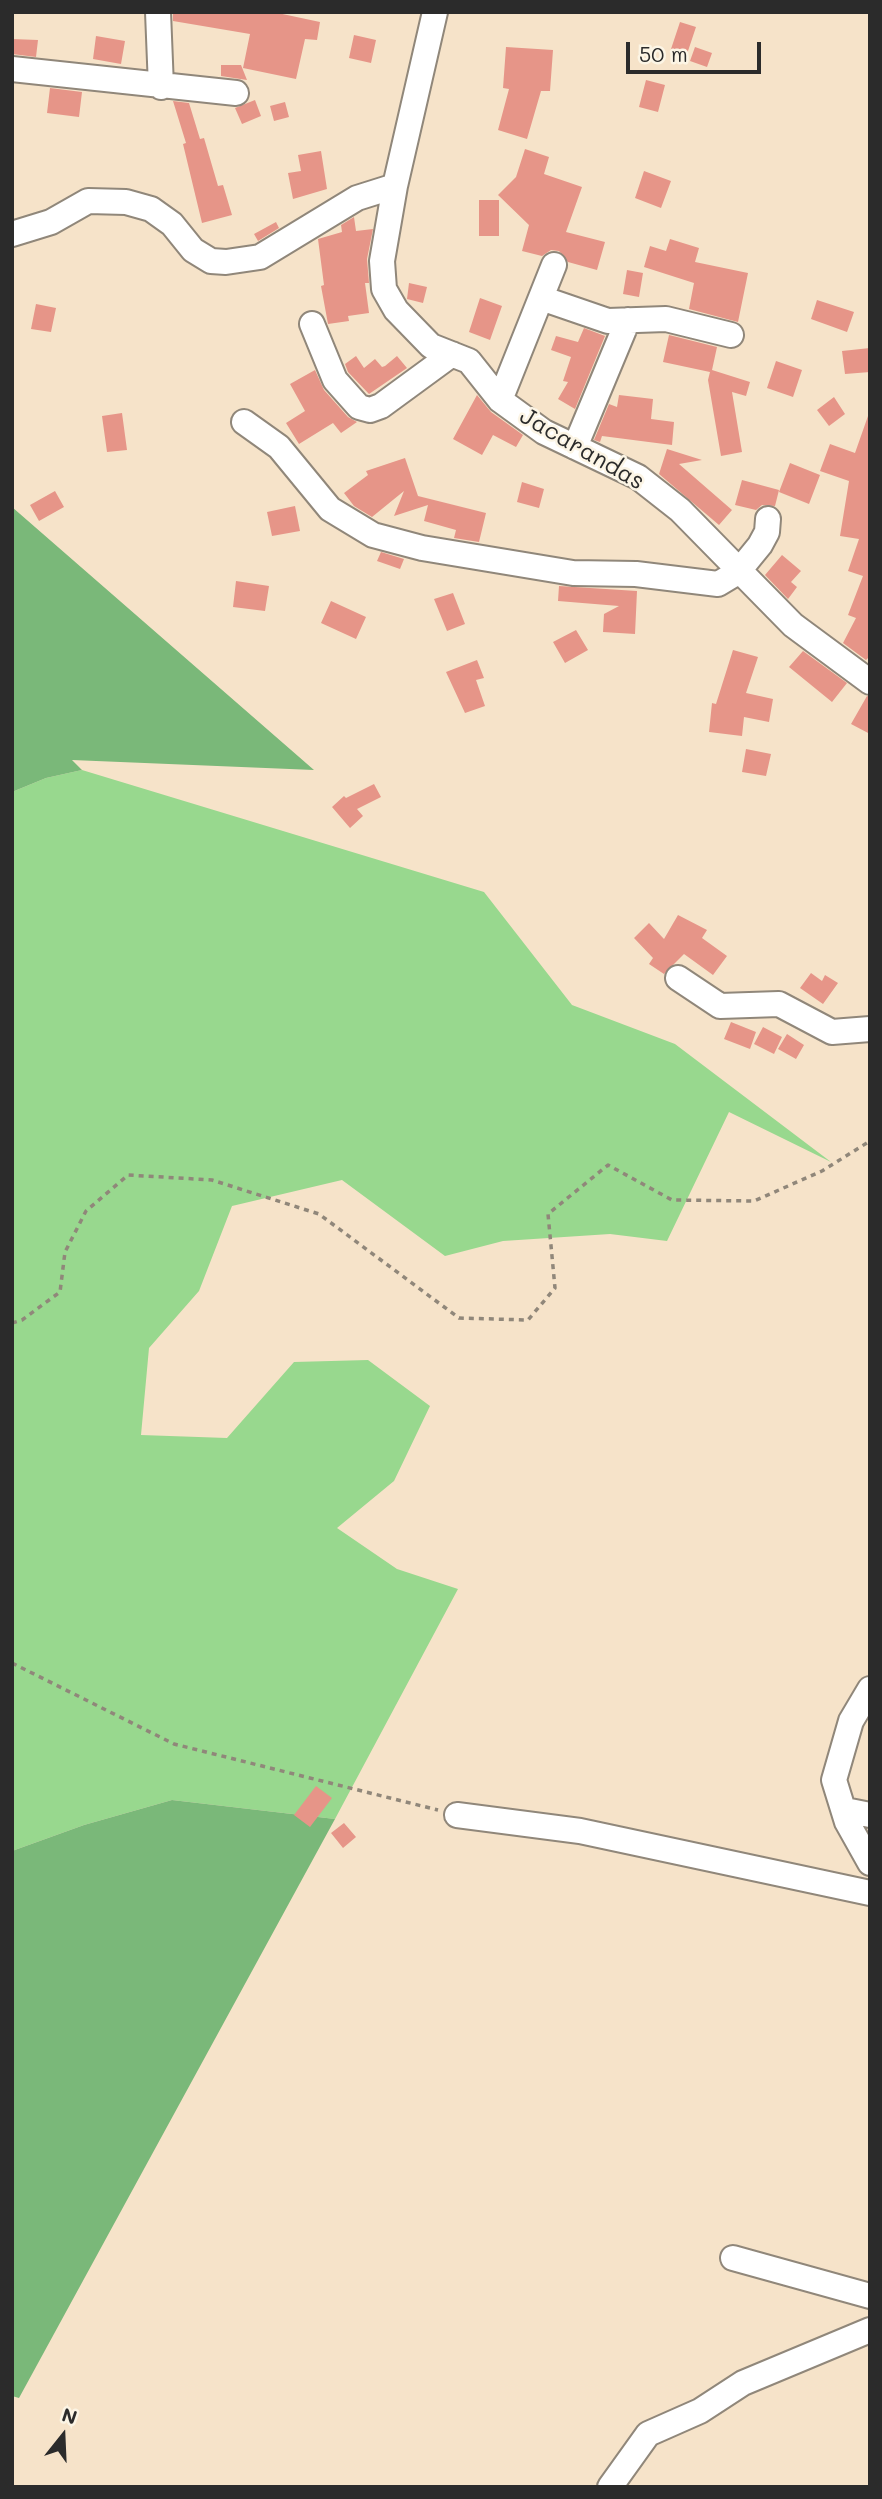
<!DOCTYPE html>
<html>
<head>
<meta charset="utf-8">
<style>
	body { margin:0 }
	#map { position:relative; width:882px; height:2499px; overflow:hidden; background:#f6e3c9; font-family:Mali,sans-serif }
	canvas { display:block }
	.frame { position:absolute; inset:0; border:14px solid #2b2b2b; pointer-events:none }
	.north { position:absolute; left:28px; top:2401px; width:70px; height:70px; -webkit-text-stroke:5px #fcf5e5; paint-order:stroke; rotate:18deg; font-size:19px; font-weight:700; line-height:28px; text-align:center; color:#2b2b2b }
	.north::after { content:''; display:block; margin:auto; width:24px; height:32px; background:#2b2b2b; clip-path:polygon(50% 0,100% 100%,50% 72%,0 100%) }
	.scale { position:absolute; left:626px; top:42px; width:135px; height:32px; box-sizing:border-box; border:4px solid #2b2b2b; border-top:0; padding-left:9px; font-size:21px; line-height:24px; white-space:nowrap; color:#2b2b2b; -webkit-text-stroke:5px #fcf5e5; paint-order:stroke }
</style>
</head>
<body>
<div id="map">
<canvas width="882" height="2499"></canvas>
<div class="frame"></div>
<div class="north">N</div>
<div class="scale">50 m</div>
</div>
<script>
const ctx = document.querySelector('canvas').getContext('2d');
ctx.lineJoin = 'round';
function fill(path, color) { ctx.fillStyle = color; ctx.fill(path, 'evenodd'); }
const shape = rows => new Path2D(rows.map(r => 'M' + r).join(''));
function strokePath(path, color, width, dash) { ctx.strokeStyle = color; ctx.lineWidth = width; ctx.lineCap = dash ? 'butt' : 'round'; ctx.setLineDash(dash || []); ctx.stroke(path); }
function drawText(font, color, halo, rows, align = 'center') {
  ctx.font = font + ' Mali,sans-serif'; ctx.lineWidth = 5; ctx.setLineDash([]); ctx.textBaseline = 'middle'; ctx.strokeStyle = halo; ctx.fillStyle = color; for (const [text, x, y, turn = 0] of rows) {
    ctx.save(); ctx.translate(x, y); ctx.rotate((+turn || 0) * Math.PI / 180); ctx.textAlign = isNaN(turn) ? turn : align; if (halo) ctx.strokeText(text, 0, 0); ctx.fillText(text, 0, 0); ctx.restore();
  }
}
fill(shape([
	[82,770,484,892,572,1005,675,1044,831,1162,729,1112,667,1241,610,1234,503,1241,445,1256,342,1180,232,1206,199,1291,149,1348,141,1435,227,1438,294,1362,368,1360,430,1406,394,1481,337,1528,397,1569,458,1589,335,1819,172,1800,84,1825,12,1851,12,792,46,778]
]), '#98d88e');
fill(shape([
	[12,507,314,770,72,760,82,770,46,778,12,792],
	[172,1800,335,1819,19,2398,12,2396,12,1851,84,1825]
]), '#7ab879');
fill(shape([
	[173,12,273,12,320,22,317,40,305,39,296,79,243,68,250,34,173,21],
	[680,22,696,27,686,57,670,52],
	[354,35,376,40,371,63,349,58],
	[96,36,125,41,121,64,93,59],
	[12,39,38,40,36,57,12,54],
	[506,47,553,50,550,91,541,91,527,139,498,130,509,89,503,88],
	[695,47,712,53,707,67,690,61],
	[221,65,241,65,247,80,221,76],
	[646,80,665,85,658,112,639,107],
	[50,88,82,92,79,117,47,113],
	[255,100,261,116,242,124,235,108],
	[173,101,189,103,200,139,204,138,218,186,223,185,232,215,202,223,183,144,186,143],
	[285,102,289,117,274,121,270,106],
	[525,149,549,157,544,174,582,187,566,232,605,242,597,270,568,262,559,251,551,250,542,256,522,251,529,225,498,195,516,177],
	[321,151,327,189,293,199,288,173,301,171,298,155],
	[644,171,671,181,661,208,635,198],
	[479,200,499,200,499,236,479,236],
	[354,217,356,231,373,229,367,259,369,283,365,283,369,313,348,316,349,321,328,324,321,286,324,285,318,239,342,232,341,225],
	[276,222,279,228,258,241,254,234],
	[670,239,699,248,695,262,748,273,738,322,689,309,694,283,644,267,650,246,666,251],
	[627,270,643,273,639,297,623,294],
	[409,283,427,287,423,303,407,299],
	[480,298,502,306,490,340,469,332],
	[817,300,854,312,847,332,811,319],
	[36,304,56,308,51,332,31,329],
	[584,328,605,336,575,409,558,399,568,382,563,381,571,357,551,350,556,336,578,342],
	[669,335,717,347,712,370,750,382,746,396,732,392,742,452,721,456,708,380,710,372,663,362],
	[870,348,870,372,845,374,842,351],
	[356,356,364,368,375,359,382,367,385,366,397,356,407,368,369,394,348,372,345,364],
	[776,361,802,370,793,397,767,388],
	[315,370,324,390,348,417,357,422,341,433,333,423,299,444,286,423,305,411,290,384],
	[477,395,491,412,523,435,516,447,493,435,482,455,453,439],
	[619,395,653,399,651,419,674,422,672,445,602,436,600,442,594,440,609,404,617,407],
	[834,397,845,414,829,426,817,410],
	[122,413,127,450,107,452,102,416],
	[868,416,870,656,866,660,843,643,856,618,848,615,863,576,848,571,859,539,840,536,849,481,820,471,830,444,855,453],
	[667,449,702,460,679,464,732,510,719,525,659,474],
	[405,458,418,496,486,513,479,542,454,538,456,530,424,521,428,505,394,516,404,491,372,517,354,506,344,493,368,475,366,471],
	[790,463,820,475,809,504,779,492],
	[742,480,779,490,775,506,762,505,756,510,735,505],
	[522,482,544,489,539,508,517,502],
	[55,491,64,507,39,521,30,505],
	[295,506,300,531,272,536,267,512],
	[381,552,404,559,400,569,377,561],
	[782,555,801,571,791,582,797,587,788,599,765,575],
	[236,581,269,586,265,611,233,607],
	[559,586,637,591,635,634,603,632,604,614,619,606,558,601],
	[453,593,465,624,447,631,434,599],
	[331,601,366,617,356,639,321,623],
	[576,630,588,650,565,663,553,642],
	[733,650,758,657,746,693,773,699,769,722,744,717,742,736,709,732,712,703,716,704],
	[803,651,847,683,832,702,789,667],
	[477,660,484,678,476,680,485,706,465,713,446,672],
	[867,696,870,697,870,734,851,724],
	[746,749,771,754,766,776,742,772],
	[374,784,381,797,357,809,363,816,350,828,332,807,344,796,346,798],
	[678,915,707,930,702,938,727,956,713,975,684,954,664,974,649,964,653,958,634,938,649,923,664,939],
	[811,973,822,981,825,975,838,983,823,1004,800,988],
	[731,1022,756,1032,750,1049,724,1039],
	[763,1027,782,1037,774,1054,754,1044],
	[787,1034,804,1045,796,1059,778,1049],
	[316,1786,332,1798,310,1827,294,1815],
	[344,1823,356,1837,343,1848,331,1833]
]), '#e69588');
const minor = shape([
	[158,12,161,87],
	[435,12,395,186,382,261,384,289,396,310,431,346,469,361,500,400,544,432,638,477,680,510,793,625,870,682],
	[12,69,236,93],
	[12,234,51,222,88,201,126,202,151,209,172,224,193,250,211,261,226,262,260,257,357,198,395,186],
	[541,298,608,321,666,319,731,335],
	[312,324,335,380,359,407,370,410,381,406,452,354],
	[500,400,554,265],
	[244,422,279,447,330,509,373,535,422,548,573,573,636,574,718,584,738,572,760,545,767,532,768,519],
	[575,447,628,320],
	[678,978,720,1006,779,1004,832,1032,870,1029],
	[870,1689,851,1721,834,1780,847,1822,870,1863],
	[845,1810,870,1815],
	[457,1815,580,1831,870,1893],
	[733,2258,870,2296],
	[610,2487,648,2434,700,2411,743,2383,870,2330]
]);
strokePath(minor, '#90877a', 28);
strokePath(shape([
	[12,1323,22,1320,60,1292,65,1252,86,1211,128,1175,212,1180,319,1214,459,1318,528,1320,555,1288,548,1214,608,1165,672,1200,754,1201,822,1171,870,1141],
	[12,1663,174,1744,438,1810]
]), '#90877a', 3.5, [5, 5]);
strokePath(minor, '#fff', 24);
drawText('24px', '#2b2b2b', '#fcf5e5', [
	["Jacarandas",582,449,30]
]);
</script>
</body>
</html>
